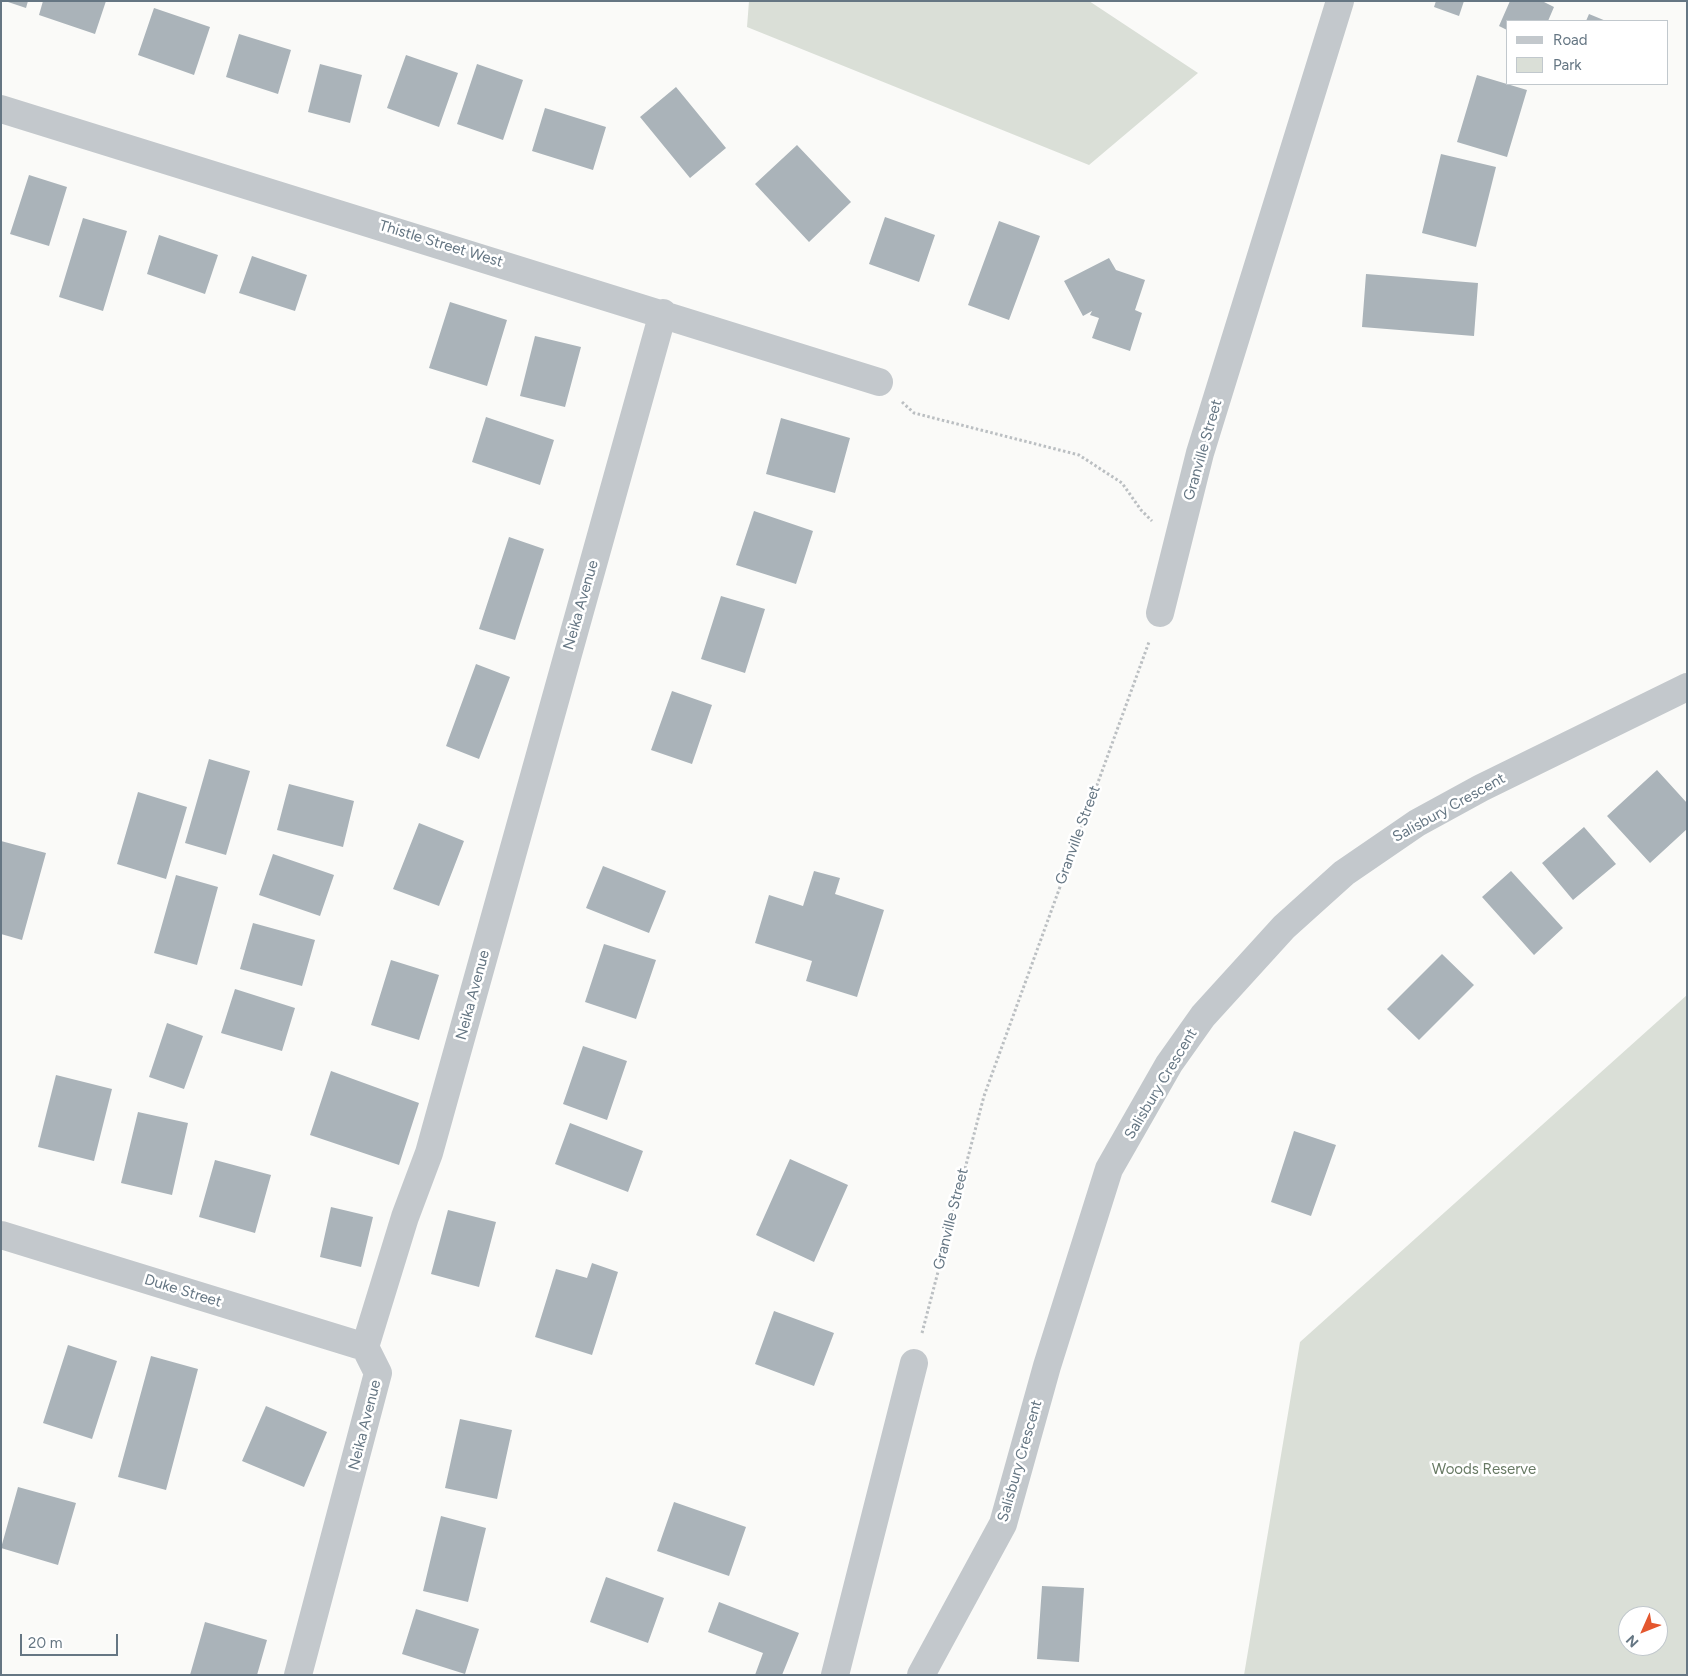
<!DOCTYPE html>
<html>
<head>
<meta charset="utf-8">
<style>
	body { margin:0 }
	#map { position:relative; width:1688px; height:1676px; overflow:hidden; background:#fafaf8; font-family:Figtree,sans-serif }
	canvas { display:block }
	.frame { position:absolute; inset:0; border:2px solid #657683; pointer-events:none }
	.legend { position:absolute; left:1506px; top:20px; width:162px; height:65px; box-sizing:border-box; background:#fff; border:1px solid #c1c8cd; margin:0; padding:6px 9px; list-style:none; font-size:15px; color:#657683 }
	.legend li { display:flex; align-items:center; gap:10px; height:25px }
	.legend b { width:25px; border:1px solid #c1c8cd }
	.north { position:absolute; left:1618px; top:1606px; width:50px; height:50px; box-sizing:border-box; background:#fff; border:1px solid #c1c8cd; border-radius:50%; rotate:226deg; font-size:14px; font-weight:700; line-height:20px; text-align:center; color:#657683 }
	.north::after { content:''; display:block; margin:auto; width:18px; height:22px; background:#e4572e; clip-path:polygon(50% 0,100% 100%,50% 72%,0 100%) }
	.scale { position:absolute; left:20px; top:1634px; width:98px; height:22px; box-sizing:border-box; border:2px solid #657683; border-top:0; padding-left:6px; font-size:15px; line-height:18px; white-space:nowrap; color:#657683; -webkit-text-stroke:4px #fff; paint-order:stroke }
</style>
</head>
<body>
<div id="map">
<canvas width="1688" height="1676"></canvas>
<div class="frame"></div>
<ul class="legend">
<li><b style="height:6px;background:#c3c8cc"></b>Road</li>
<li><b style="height:14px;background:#dadfd7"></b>Park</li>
</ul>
<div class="north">N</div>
<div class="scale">20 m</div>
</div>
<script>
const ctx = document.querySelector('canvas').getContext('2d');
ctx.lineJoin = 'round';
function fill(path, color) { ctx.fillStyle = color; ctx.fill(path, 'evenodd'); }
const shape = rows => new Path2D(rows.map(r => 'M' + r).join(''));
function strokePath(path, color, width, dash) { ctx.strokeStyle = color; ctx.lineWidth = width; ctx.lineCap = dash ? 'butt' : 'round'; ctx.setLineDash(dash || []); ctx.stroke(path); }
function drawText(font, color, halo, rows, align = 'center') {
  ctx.font = font + ' Figtree,sans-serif'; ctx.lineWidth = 5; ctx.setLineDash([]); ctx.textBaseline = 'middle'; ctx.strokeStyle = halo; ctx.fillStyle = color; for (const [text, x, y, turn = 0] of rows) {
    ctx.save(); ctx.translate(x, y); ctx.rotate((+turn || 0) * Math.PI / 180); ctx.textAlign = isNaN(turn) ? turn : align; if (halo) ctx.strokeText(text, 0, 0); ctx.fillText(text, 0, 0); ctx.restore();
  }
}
fill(shape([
	[749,1,1089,1,1198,73,1089,165,747,27],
	[1687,995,1687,1675,1244,1675,1300,1342],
	[1628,1616,1658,1616,1658,1646,1628,1646]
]), '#dadfd7');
fill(shape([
	[5,1,28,1,26,8],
	[43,1,106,1,95,34,39,15],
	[1436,1,1464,1,1459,16,1434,7],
	[1510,1,1542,1,1554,7,1548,21,1507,21,1507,30,1499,26],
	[154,8,210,27,194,75,138,55],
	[1589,14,1606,21,1586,21],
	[239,34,291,50,278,94,226,77],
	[406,55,458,73,439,127,387,108],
	[320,64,362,75,350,123,308,112],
	[477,64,523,80,503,140,457,124],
	[1477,75,1527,90,1507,157,1457,142],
	[676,87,726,148,690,178,640,117],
	[545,108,606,127,593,170,532,151],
	[797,145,851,202,809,242,755,184],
	[1441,154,1496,167,1476,247,1422,233],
	[29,175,67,187,49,246,10,234],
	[885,217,935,235,919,282,869,264],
	[83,218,127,231,103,311,59,297],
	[999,221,1040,236,1009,320,968,305],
	[159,235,218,255,205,294,147,274],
	[252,256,307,275,295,311,239,293],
	[1109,258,1116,270,1145,280,1135,310,1142,313,1130,351,1092,338,1099,318,1090,315,1092,311,1083,316,1064,281],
	[1366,274,1478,283,1474,336,1362,327],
	[450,302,507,320,487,386,429,368],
	[535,336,581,347,565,407,520,396],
	[486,417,554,440,540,485,472,462],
	[781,418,850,438,835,493,766,474],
	[754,511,813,531,796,584,736,565],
	[509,537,544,549,515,640,479,629],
	[721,596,765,609,745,673,701,659],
	[476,664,510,677,479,759,446,746],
	[672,691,712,705,692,764,651,750],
	[209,759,250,771,226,855,185,843],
	[1657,770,1687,803,1687,829,1650,863,1607,816],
	[289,784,354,801,343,847,277,830],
	[138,792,187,807,166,879,117,864],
	[419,823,464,841,439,906,393,889],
	[1584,827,1616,864,1573,900,1542,863],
	[1,841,46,853,22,940,1,934],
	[273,854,334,875,320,916,259,895],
	[603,866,666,891,649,933,586,908],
	[814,871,840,878,835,894,884,910,857,997,806,981,812,961,755,943,769,895,803,906],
	[1511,871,1563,928,1534,955,1482,897],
	[176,875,218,887,197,965,154,953],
	[253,923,315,940,302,986,240,969],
	[604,944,656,960,636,1019,585,1002],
	[1442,954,1474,985,1419,1040,1387,1009],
	[391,960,439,975,419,1040,371,1025],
	[235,989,295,1008,282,1051,221,1033],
	[167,1023,203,1036,184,1089,149,1077],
	[583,1046,627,1061,607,1120,563,1104],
	[331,1071,419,1103,399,1165,310,1135],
	[56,1075,112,1089,94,1161,38,1147],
	[138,1112,188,1123,172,1195,121,1183],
	[570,1123,643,1151,628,1192,555,1164],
	[1294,1131,1336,1145,1311,1216,1271,1202],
	[790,1159,848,1185,814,1262,756,1235],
	[215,1160,271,1175,255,1233,199,1217],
	[331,1207,373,1217,361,1267,320,1257],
	[448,1210,496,1222,479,1287,431,1274],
	[592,1263,618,1272,592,1355,535,1337,556,1269,587,1278],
	[774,1311,834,1333,814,1386,755,1364],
	[68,1345,117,1361,92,1439,43,1423],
	[151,1356,198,1369,166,1490,118,1477],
	[266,1406,327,1432,304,1487,242,1461],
	[460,1419,512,1430,497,1499,445,1488],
	[18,1487,76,1503,58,1565,1,1548],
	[674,1502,746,1527,729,1576,657,1551],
	[441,1516,486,1528,468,1602,423,1591],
	[606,1577,664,1598,648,1643,590,1622],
	[1042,1586,1084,1588,1079,1662,1037,1659],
	[719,1602,799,1633,782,1675,755,1675,763,1653,708,1632],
	[416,1609,479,1629,465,1674,402,1654],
	[205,1622,267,1640,257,1675,190,1675]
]), '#aab3b9');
strokePath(shape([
	[902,402,914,413,1079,455,1122,483,1141,510,1152,521],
	[922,1333,984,1096,1149,642]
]), '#bbbfc2', 3, [2.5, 2.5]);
strokePath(shape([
	[1,109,879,382],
	[1160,613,1200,453,1340,1],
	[1,1235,365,1347],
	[298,1675,378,1373,365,1347,405,1217,429,1153,663,313],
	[835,1675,914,1363],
	[921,1675,1003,1524,1047,1366,1109,1169,1169,1064,1203,1016,1284,927,1344,873,1417,823,1481,788,1687,687]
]), '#c3c8cc', 28);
drawText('15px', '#657683', '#fff', [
	["Thistle Street West",441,244,17],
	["Granville Street",1203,450,-74],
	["Neika Avenue",581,605,-74],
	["Salisbury Crescent",1449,808,-29],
	["Granville Street",1078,835,-70],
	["Neika Avenue",473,995,-75],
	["Salisbury Crescent",1161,1084,-59],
	["Granville Street",951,1219,-76],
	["Duke Street",183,1291,17],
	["Neika Avenue",365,1425,-76],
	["Salisbury Crescent",1020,1461,-74]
]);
drawText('15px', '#687a64', '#fff', [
	["Woods Reserve",1484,1470]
]);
</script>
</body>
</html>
